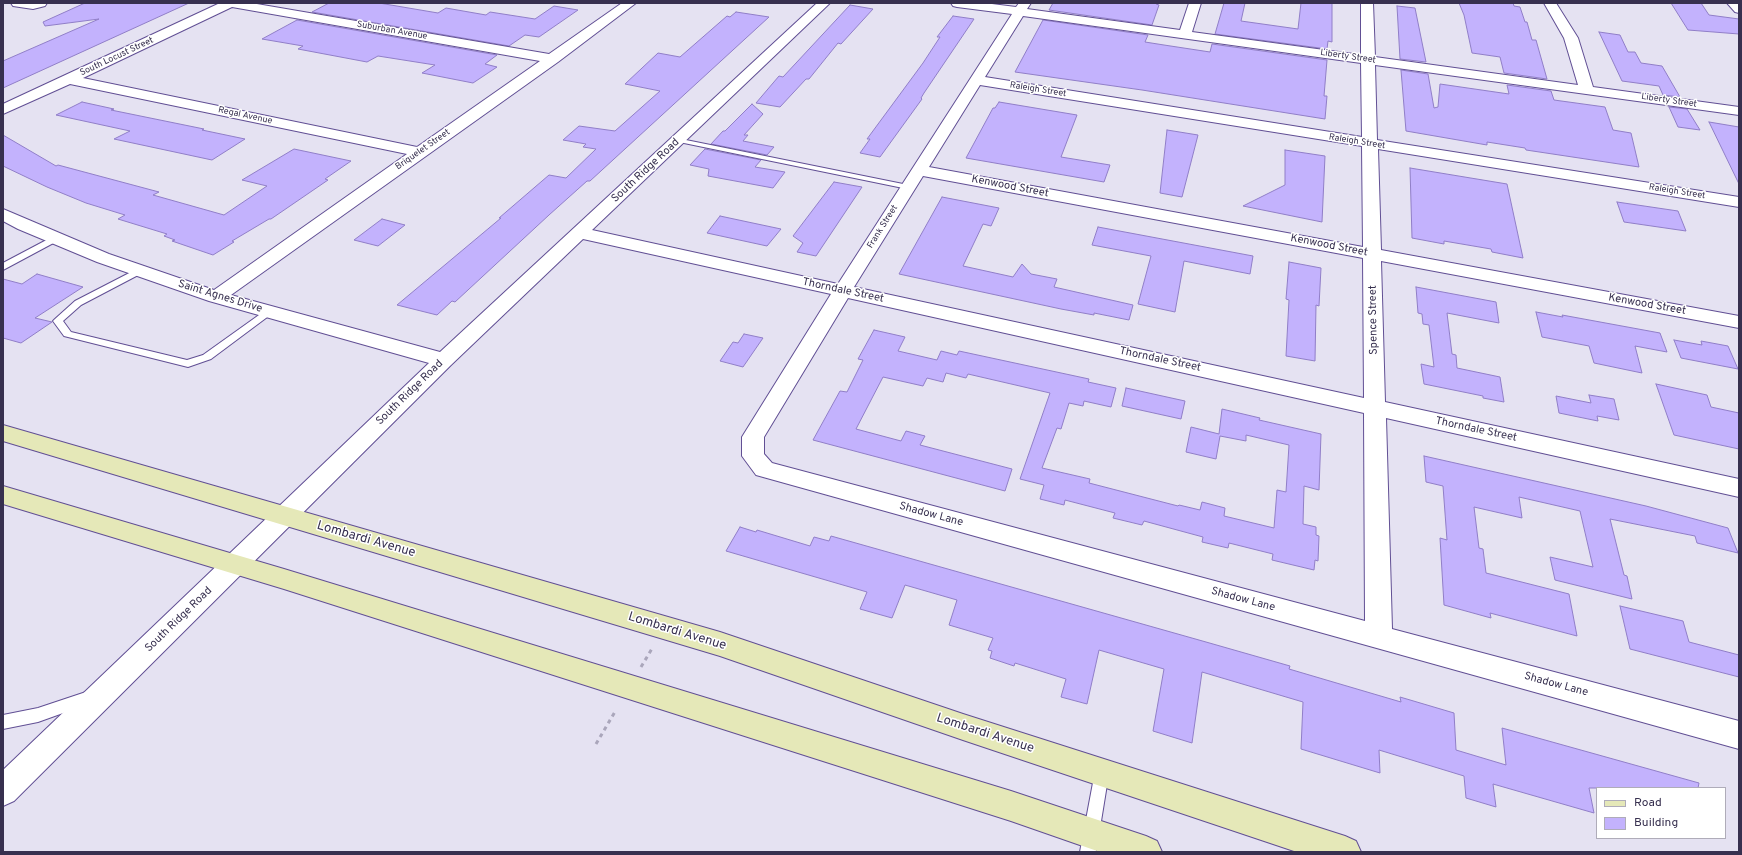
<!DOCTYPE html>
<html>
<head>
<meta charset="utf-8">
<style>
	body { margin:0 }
	#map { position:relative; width:1742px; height:855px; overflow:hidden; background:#e5e2f2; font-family:Overpass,sans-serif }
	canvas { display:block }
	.frame { position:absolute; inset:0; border:4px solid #37304f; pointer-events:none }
	.legend { position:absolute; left:1596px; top:787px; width:130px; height:52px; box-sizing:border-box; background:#fff; border:1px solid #afacb9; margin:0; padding:5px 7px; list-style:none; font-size:12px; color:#37304f }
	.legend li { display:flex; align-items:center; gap:8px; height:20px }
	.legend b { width:20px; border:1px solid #afacb9 }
</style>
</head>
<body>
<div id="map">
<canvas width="1742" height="855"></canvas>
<div class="frame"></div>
<ul class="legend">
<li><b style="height:5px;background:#e5e8b8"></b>Road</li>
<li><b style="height:11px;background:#c3b2fd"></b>Building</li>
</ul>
</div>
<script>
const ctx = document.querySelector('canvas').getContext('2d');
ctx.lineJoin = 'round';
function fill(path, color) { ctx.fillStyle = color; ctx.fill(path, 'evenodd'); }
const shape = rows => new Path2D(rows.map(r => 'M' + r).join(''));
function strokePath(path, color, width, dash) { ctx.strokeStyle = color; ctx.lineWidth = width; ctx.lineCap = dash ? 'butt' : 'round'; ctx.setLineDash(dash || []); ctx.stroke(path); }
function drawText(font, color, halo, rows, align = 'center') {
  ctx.font = font + ' Overpass,sans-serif'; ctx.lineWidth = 3; ctx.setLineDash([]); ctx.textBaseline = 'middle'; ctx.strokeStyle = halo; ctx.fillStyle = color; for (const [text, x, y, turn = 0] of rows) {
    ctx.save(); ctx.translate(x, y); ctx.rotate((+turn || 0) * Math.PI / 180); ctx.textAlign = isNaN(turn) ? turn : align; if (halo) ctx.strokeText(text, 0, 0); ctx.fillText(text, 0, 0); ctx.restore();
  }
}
const building = shape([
	[85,3,189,3,3,88,3,61,99,19,45,26,43,22,85,3],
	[329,3,379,3,438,13,446,8,486,15,490,12,535,19,554,6,578,10,539,37,525,35,509,46,312,12,329,3],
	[1053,3,1156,3,1156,4,1159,5,1152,25,1049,10,1053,3],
	[1224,3,1245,3,1241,21,1298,29,1301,3,1332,3,1332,42,1328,41,1327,49,1215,34,1224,3],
	[1459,3,1513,3,1514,6,1520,7,1525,22,1527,22,1532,40,1536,40,1547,79,1504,73,1500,57,1472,53,1464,15,1459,3],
	[1671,3,1701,3,1709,15,1739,19,1739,34,1688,30,1671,3],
	[850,5,873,9,841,44,838,43,809,79,806,79,780,107,756,103,779,76,783,77,850,5],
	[1397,6,1415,8,1426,62,1400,59,1397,6],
	[736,12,769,17,590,181,587,181,549,215,455,302,452,301,437,315,397,305,501,218,499,218,549,175,566,178,596,149,583,147,586,144,563,140,579,126,615,131,660,91,625,84,658,53,680,57,727,16,730,17,736,12],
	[953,16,974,19,924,93,921,98,922,99,880,157,860,153,870,139,867,139,923,63,940,37,937,37,953,16],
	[297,20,497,55,485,64,497,67,473,83,422,73,435,65,378,56,367,62,298,49,303,46,262,39,297,20],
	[1043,20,1148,35,1145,42,1164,45,1210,52,1212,44,1327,60,1324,96,1327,96,1325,119,1142,90,1015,72,1043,20],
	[1599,32,1620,35,1628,52,1635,52,1641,63,1662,66,1680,97,1663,95,1659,86,1622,81,1599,32],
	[1401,70,1428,74,1434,108,1438,107,1440,84,1509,94,1507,85,1551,91,1554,100,1605,107,1613,130,1631,133,1639,167,1526,150,1525,148,1487,142,1487,145,1406,131,1401,70],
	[82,102,114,109,111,110,204,129,202,130,245,139,212,160,114,139,130,131,56,115,82,102],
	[999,102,1077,115,1061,157,1110,165,1104,182,966,158,993,108,995,108,999,102],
	[752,104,763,114,744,135,748,135,743,141,774,147,767,155,711,144,723,131,725,131,752,104],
	[1669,107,1687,109,1700,130,1678,127,1669,107],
	[1709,122,1739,127,1739,184,1709,122],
	[1167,130,1198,135,1182,197,1160,193,1167,130],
	[3,135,56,166,58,165,159,192,153,195,224,215,267,186,242,180,294,149,351,161,325,179,328,180,271,219,269,219,232,241,234,242,213,255,172,241,175,240,164,236,167,234,118,219,125,215,86,203,47,187,3,166,3,135],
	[705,149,761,160,755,167,785,172,773,188,708,176,709,169,690,165,705,149],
	[1285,150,1325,156,1322,222,1243,206,1285,185,1285,150],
	[1410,168,1507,184,1523,258,1492,252,1491,249,1444,241,1444,244,1412,238,1410,168],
	[834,182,862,187,816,256,797,252,803,243,793,236,834,182],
	[942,197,999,208,991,226,983,224,963,266,1013,277,1022,264,1031,274,1057,279,1054,287,1133,305,1129,320,1094,313,1094,315,1061,309,899,274,942,197],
	[1617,202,1678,211,1686,231,1624,222,1617,202],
	[720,216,748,222,781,229,767,246,707,233,720,216],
	[382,219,405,225,378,246,354,240,382,219],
	[1098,227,1253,256,1250,274,1184,261,1175,312,1138,304,1151,256,1092,245,1098,227],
	[1289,262,1321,268,1319,306,1316,305,1315,361,1286,356,1289,300,1286,299,1289,262],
	[37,274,83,287,35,318,52,322,21,343,3,338,3,279,22,284,37,274],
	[1416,287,1496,302,1499,323,1447,313,1452,354,1456,355,1457,368,1500,377,1504,402,1483,398,1483,396,1424,384,1421,364,1434,367,1429,325,1423,324,1422,314,1418,313,1416,287],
	[1536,312,1563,317,1562,315,1660,333,1667,352,1635,346,1642,373,1594,363,1589,346,1542,337,1536,312],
	[874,330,905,337,898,351,937,360,941,351,957,355,959,351,1089,379,1088,382,1116,388,1111,407,1084,401,1083,406,1069,403,1061,429,1057,428,1042,468,1090,479,1089,483,1178,506,1179,505,1200,510,1202,502,1225,508,1224,516,1274,528,1277,490,1286,492,1289,445,1246,435,1246,441,1220,436,1216,459,1186,452,1191,427,1219,434,1222,409,1260,418,1259,420,1321,434,1319,490,1304,486,1303,524,1316,527,1316,535,1319,536,1318,561,1315,560,1314,570,1272,560,1273,554,1229,543,1228,548,1202,542,1203,537,1144,521,1142,525,1113,518,1115,513,1065,500,1064,505,1040,499,1044,485,1020,479,1050,393,968,374,966,378,946,373,943,382,927,378,923,386,883,377,856,429,901,441,906,431,925,436,920,445,1012,469,1005,491,813,440,840,391,847,392,863,360,858,359,874,330],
	[744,334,763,338,743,367,720,361,733,342,738,343,744,334],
	[1674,340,1702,345,1701,341,1728,346,1738,369,1681,358,1674,340],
	[1656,384,1707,395,1711,407,1739,413,1739,449,1674,435,1656,384],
	[1126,388,1185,401,1181,419,1122,406,1126,388],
	[1589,395,1614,399,1619,420,1597,416,1598,421,1559,413,1556,396,1591,403,1589,395],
	[1424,456,1646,506,1728,528,1738,553,1697,543,1695,536,1610,519,1624,575,1627,576,1632,599,1555,580,1550,557,1593,567,1580,511,1519,497,1522,518,1474,507,1479,548,1483,549,1486,573,1569,594,1577,636,1490,613,1491,618,1444,605,1440,538,1447,540,1443,486,1426,482,1424,456],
	[740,527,756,532,757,530,810,546,814,537,829,541,831,536,1206,642,1290,666,1289,669,1401,702,1400,697,1454,713,1456,750,1506,765,1502,728,1699,783,1698,788,1589,788,1594,813,1493,784,1496,807,1466,798,1464,776,1379,750,1380,773,1301,749,1303,702,1202,672,1192,743,1153,731,1164,669,1099,650,1087,704,1061,697,1066,679,1015,663,1014,666,990,658,992,651,988,650,993,638,949,625,957,600,905,585,892,618,860,609,867,592,726,551,740,527],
	[1620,606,1683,621,1689,642,1739,655,1739,677,1630,649,1620,606]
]);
fill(building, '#c3b2fd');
strokePath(building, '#907ec7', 1);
const service = shape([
	[676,138,908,185,912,187,908,189,679,142,675,140,676,138],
	[56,235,59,236,60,238,59,240,3,270,3,263,56,235],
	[139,268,144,271,142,273,81,305,63,321,71,332,187,360,203,355,266,310,269,309,274,312,211,359,188,367,64,336,53,321,55,319,75,301,139,268],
	[86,692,91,693,93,698,91,703,38,722,3,729,3,715,38,708,86,692],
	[1102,765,1107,767,1109,772,1096,852,1080,852,1095,772,1097,767,1102,765]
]);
const minor = shape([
	[11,3,47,3,45,6,33,9,13,6,11,3],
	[220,3,251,3,549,54,622,3,636,3,558,62,231,295,440,352,817,3,830,3,592,230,838,284,1012,14,957,7,953,6,951,3,984,3,1016,7,1019,3,1031,3,1027,9,1180,30,1189,3,1201,3,1192,32,1361,55,1361,3,1373,3,1375,57,1578,85,1564,38,1544,3,1556,3,1578,38,1593,87,1739,107,1739,115,1375,65,1377,140,1739,197,1739,207,1378,149,1381,250,1739,316,1739,328,1381,261,1385,402,1739,479,1739,497,1386,418,1392,629,1739,721,1739,749,756,475,742,456,742,437,831,294,583,239,451,365,14,801,3,806,3,770,429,363,209,301,97,262,18,229,3,221,3,209,109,254,214,290,407,154,70,84,3,114,3,104,220,3],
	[232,7,540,61,417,147,83,78,232,7],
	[1023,16,1361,63,1362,137,985,77,1023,16],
	[980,85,1362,146,1363,247,929,167,980,85],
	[923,176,1363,258,1364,398,854,287,923,176],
	[848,298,1364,413,1365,621,772,463,764,454,764,437,848,298],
	[1727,3,1739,3,1739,13,1735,12,1727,3]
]);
const secondary = shape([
	[3,425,720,632,963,714,1345,836,1356,841,1361,852,1297,852,963,740,720,656,3,441,3,425],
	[3,486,284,569,1011,791,1146,836,1157,841,1162,852,1100,852,1011,821,284,589,3,504,3,486]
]);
strokePath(service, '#614f94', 2);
strokePath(minor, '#614f94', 2);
strokePath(secondary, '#614f94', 2);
strokePath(shape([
	[641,667,653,647],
	[596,744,616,710]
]), '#aaa6bb', 3, [4, 4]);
fill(service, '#fff');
fill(minor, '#fff');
fill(secondary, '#e5e8b8');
drawText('9px', '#37304f', '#fff', [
	["Suburban Avenue",392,31,10],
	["South Locust Street",117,57,-25],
	["Liberty Street",1348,57,8],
	["Raleigh Street",1038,90,9],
	["Liberty Street",1669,101,8],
	["Regal Avenue",245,116,12],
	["Raleigh Street",1357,142,9],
	["Briquelet Street",423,150,-35],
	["Raleigh Street",1677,192,9],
	["Frank Street",883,227,-58]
]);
drawText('11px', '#37304f', '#fff', [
	["South Ridge Road",646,171,-43],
	["Kenwood Street",1010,187,11],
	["Kenwood Street",1329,246,11],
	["Thorndale Street",843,291,12],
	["Saint Agnes Drive",220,297,17],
	["Kenwood Street",1647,305,10],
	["Spence Street",1374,320,-91],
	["Thorndale Street",1160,360,12],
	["South Ridge Road",410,393,-44],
	["Thorndale Street",1476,430,12],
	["Shadow Lane",931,515,15],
	["Shadow Lane",1243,600,15],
	["South Ridge Road",179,620,-44],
	["Shadow Lane",1556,685,15]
]);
drawText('13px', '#37304f', '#fff', [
	["Lombardi Avenue",366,540,16],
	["Lombardi Avenue",677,632,17],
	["Lombardi Avenue",985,734,18]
]);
</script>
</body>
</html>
